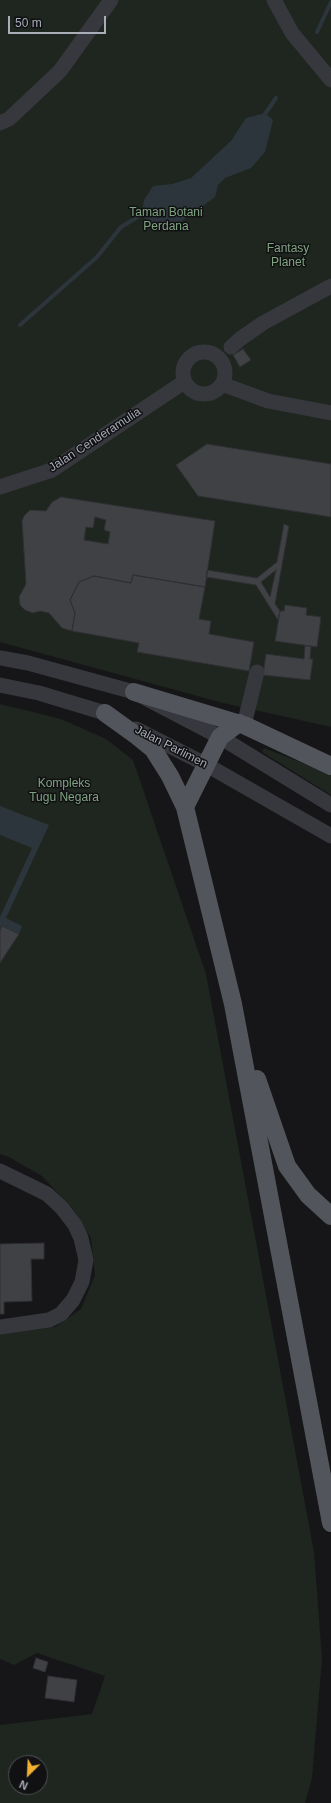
<!DOCTYPE html>
<html>
<head>
<meta charset="utf-8">
<style>
	body { margin:0 }
	#map { position:relative; width:331px; height:1803px; overflow:hidden; background:#161618; font-family:Arial,sans-serif }
	canvas { display:block }
	.north { position:absolute; left:8px; top:1755px; width:40px; height:40px; box-sizing:border-box; background:#111113; border:1px solid #4d4f55; border-radius:50%; rotate:204deg; font-size:11px; font-weight:700; line-height:16px; text-align:center; color:#a8adb8 }
	.north::after { content:''; display:block; margin:auto; width:14px; height:18px; background:#f2b134; clip-path:polygon(50% 0,100% 100%,50% 72%,0 100%) }
	.scale { position:absolute; left:8px; top:16px; width:98px; height:18px; box-sizing:border-box; border:2px solid #a8adb8; border-top:0; padding-left:5px; font-size:12px; line-height:14px; white-space:nowrap; color:#a8adb8; -webkit-text-stroke:3px #111113; paint-order:stroke }
</style>
</head>
<body>
<div id="map">
<canvas width="331" height="1803"></canvas>
<div class="north">N</div>
<div class="scale">50 m</div>
</div>
<script>
const ctx = document.querySelector('canvas').getContext('2d');
ctx.lineJoin = 'round';
function fill(path, color) { ctx.fillStyle = color; ctx.fill(path, 'evenodd'); }
const shape = rows => new Path2D(rows.map(r => 'M' + r).join(''));
function strokePath(path, color, width, dash) { ctx.strokeStyle = color; ctx.lineWidth = width; ctx.lineCap = dash ? 'butt' : 'round'; ctx.setLineDash(dash || []); ctx.stroke(path); }
function drawText(font, color, halo, rows, align = 'center') {
  ctx.font = font + ' Arial,sans-serif'; ctx.lineWidth = 3; ctx.setLineDash([]); ctx.textBaseline = 'middle'; ctx.strokeStyle = halo; ctx.fillStyle = color; for (const [text, x, y, turn = 0] of rows) {
    ctx.save(); ctx.translate(x, y); ctx.rotate((+turn || 0) * Math.PI / 180); ctx.textAlign = isNaN(turn) ? turn : align; if (halo) ctx.strokeText(text, 0, 0); ctx.fillText(text, 0, 0); ctx.restore();
  }
}
fill(shape([
	[0,0,331,0,331,727,223,703,0,642],
	[0,704,61,719,106,739,133,760,206,974,314,1552,322,1659,312,1778,305,1803,0,1803,0,1725,92,1714,105,1676,37,1653,14,1665,0,1659,0,1334,55,1327,81,1309,95,1275,91,1238,72,1208,42,1176,9,1157,0,1154],
	[16,1763,40,1763,40,1787,16,1787],
	[264,748,331,774,331,795,262,752]
]), '#1e261f');
fill(shape([
	[265,113,273,120,265,152,251,168,225,178,218,185,215,197,182,221,167,228,151,226,141,214,144,200,153,186,172,184,191,178,231,141,246,118],
	[0,806,49,825,6,918,22,926,19,934,2,926,0,931,0,917,32,848,0,835]
]), '#2c353c');
strokePath(shape([
	[317,32,331,2],
	[263,117,276,98],
	[20,325,97,257,121,227,146,212]
]), '#2c353c', 4);
const building = shape([
	[243,349,251,360,240,367,233,355,243,349],
	[207,444,331,464,331,517,198,496,176,465,207,444],
	[61,497,215,521,205,587,133,575,131,583,94,576,79,582,70,600,75,613,72,631,62,628,49,613,40,611,33,613,25,610,20,605,19,597,26,584,22,521,24,516,30,510,46,511,52,502,61,497],
	[95,517,106,520,104,530,110,532,108,544,84,540,86,527,93,528,95,517],
	[284,524,289,526,275,604,280,611,278,620,256,585,206,577,207,570,257,578,277,562,284,524],
	[276,570,270,597,261,582,276,570],
	[133,575,205,587,199,619,211,621,209,634,254,642,249,671,137,652,139,643,72,631,75,613,70,600,79,582,94,576,131,583,133,575],
	[285,605,307,608,306,615,321,617,317,647,275,641,280,611,284,611,285,605],
	[305,646,311,646,310,659,313,659,310,680,263,675,266,654,304,659,305,646],
	[2,926,19,934,0,963,0,931,2,926],
	[44,1243,44,1259,31,1259,32,1301,4,1302,4,1314,0,1314,0,1244,44,1243],
	[36,1658,48,1662,45,1672,33,1668,36,1658],
	[48,1676,77,1680,74,1702,45,1698,48,1676]
]);
fill(building, '#404145');
strokePath(building, '#303034', 1);
strokePath(shape([
	[274,0,292,33,331,80],
	[0,123,9,119,60,71,111,0],
	[231,347,240,339,263,323,331,286],
	'183 373a21 21 0 1 1 42 0a21 21 0 1 1-42 0Z',
	[222,384,268,401,331,413],
	[0,487,52,470,184,382],
	[0,658,28,663,134,692,220,737,331,805],
	[0,685,39,693,105,713,114,718],
	[244,725,257,672],
	[136,729,205,764,331,836],
	[0,1171,47,1194,62,1208,75,1225,81,1238,86,1260,82,1282,73,1300,61,1314,49,1320,0,1327]
]), '#37383d', 15);
strokePath(shape([
	[134,692,244,725,331,766],
	[105,713,137,736,153,749,170,776,185,807,233,1004,331,1523],
	[185,807,220,737,239,723],
	[257,1079,287,1166,308,1195,331,1216]
]), '#53555c', 18);
drawText('12px', '#7fa381', '#111113', [
	["Taman Botani",166,213],
	["Perdana",166,227],
	["Fantasy",288,249],
	["Planet",288,263],
	["Kompleks",64,784],
	["Tugu Negara",64,798]
]);
drawText('12px', '#a8adb8', '#111113', [
	["Jalan Cenderamulia",95,440,-33],
	["Jalan Parlimen",171,747,27]
]);
</script>
</body>
</html>
